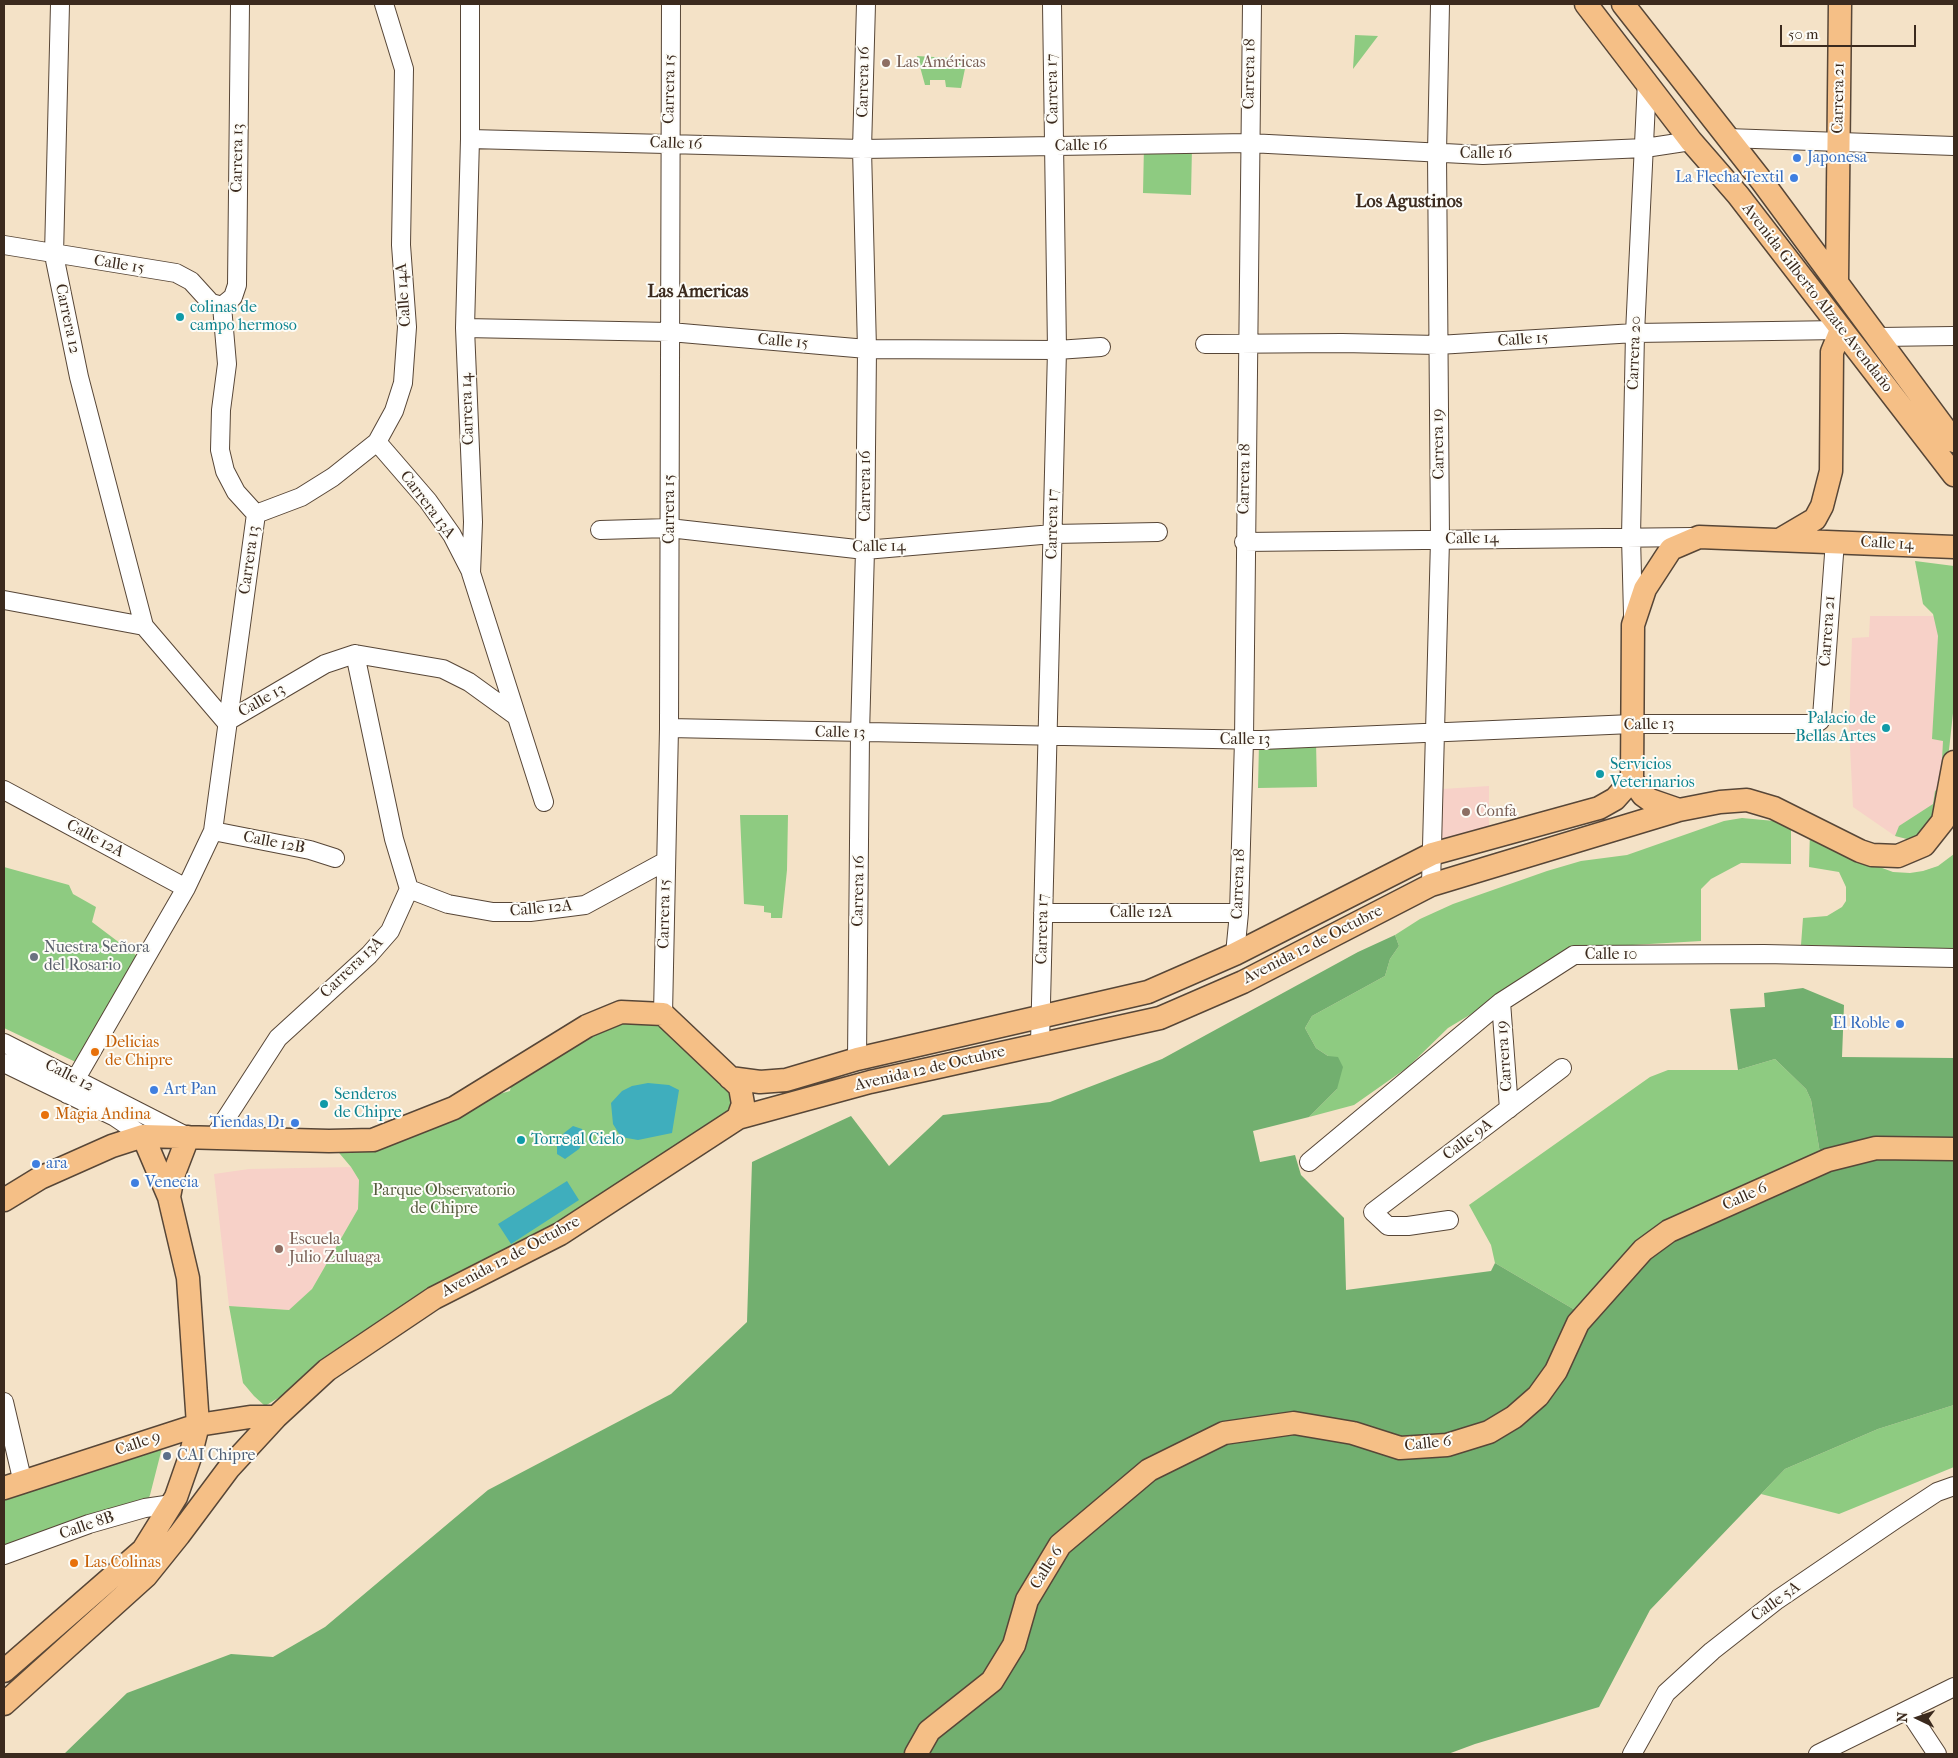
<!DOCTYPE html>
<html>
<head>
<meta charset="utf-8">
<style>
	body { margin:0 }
	#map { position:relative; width:1958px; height:1758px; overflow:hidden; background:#f4e2c7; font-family:"IM FELL French Canon",serif }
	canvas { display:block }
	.frame { position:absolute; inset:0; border:5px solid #3b2a1e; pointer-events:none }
	.north { position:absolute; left:1893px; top:1693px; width:50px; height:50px; -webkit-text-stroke:4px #fdfcf7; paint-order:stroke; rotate:273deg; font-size:14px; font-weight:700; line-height:20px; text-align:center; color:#3b2a1e }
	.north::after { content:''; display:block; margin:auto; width:18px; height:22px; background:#3b2a1e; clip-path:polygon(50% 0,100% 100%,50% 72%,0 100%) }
	.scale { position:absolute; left:1780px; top:25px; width:136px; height:22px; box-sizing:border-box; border:2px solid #3b2a1e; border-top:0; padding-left:6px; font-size:15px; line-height:18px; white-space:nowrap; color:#3b2a1e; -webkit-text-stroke:4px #fdfcf7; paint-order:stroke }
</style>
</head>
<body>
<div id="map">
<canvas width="1958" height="1758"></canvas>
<div class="frame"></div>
<div class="north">N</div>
<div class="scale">50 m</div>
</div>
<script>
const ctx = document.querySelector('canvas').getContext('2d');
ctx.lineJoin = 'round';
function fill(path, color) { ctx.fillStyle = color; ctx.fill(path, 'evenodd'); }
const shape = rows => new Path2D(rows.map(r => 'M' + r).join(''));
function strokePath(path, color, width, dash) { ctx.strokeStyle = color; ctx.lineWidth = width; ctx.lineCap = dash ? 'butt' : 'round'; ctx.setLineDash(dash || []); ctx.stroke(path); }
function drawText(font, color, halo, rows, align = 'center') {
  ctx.font = font + ' "IM FELL French Canon",serif'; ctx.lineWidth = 4; ctx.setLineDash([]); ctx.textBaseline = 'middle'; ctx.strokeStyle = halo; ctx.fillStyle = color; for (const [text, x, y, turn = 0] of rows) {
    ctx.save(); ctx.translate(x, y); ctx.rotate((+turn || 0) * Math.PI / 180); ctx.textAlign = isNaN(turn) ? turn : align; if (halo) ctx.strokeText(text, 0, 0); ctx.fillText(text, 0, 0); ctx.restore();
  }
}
fill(shape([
	[1870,616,1954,616,1954,704,1942,814,1907,839,1895,836,1853,807,1849,727,1852,638,1869,637],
	[1489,786,1489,834,1442,848,1442,789],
	[351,1167,359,1180,358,1209,312,1289,290,1310,229,1306,214,1174,249,1169]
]), '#f7d1c8');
fill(shape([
	[1355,35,1378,36,1353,69],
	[917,56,967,59,961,88,946,87,945,80,930,80,930,85,925,85],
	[1144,145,1192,147,1191,195,1143,193],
	[1915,561,1954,566,1954,704,1942,814,1922,835,1907,839,1895,836,1899,826,1933,804,1935,791,1939,787,1941,778,1943,741,1932,739,1938,636,1933,614,1923,604],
	[1316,742,1317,787,1258,788,1259,743],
	[740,815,788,815,787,870,782,918,771,918,771,913,764,912,764,906,744,904],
	[1742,818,1785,822,1791,826,1791,864,1741,863,1711,879,1701,889,1701,941,1581,948,1448,1028,1408,1067,1354,1105,1309,1117,1337,1089,1328,1056,1316,1048,1305,1028,1312,1016,1385,976,1390,959,1399,946,1395,935,1420,919,1453,904,1547,871,1581,861,1627,855,1724,821],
	[1810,830,1874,865,1893,872,1910,873,1923,871,1938,866,1954,854,1954,949,1801,945,1803,918,1827,916,1842,907,1846,901,1846,887,1839,872,1809,867],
	[4,867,69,885,73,894,96,907,92,922,141,959,82,1065,4,1028],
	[663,1014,730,1078,738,1118,265,1406,254,1396,243,1383,229,1306,289,1310,312,1289,358,1209,359,1180,351,1167,329,1141,510,1091,513,1072,587,1026],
	[1775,1059,1806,1089,1811,1100,1820,1153,1575,1310,1495,1263,1491,1245,1469,1205,1650,1077,1668,1070,1738,1070],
	[1954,1405,1954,1467,1839,1514,1761,1494,1785,1469,1878,1429],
	[162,1448,150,1495,145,1508,4,1555,4,1488]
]), '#8ecb81');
fill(shape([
	[1395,935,1399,946,1390,959,1385,976,1312,1016,1305,1028,1316,1048,1328,1056,1338,1057,1343,1067,1337,1089,1309,1117,1253,1131,1260,1162,1295,1155,1301,1175,1344,1218,1346,1290,1491,1271,1495,1263,1575,1310,1621,1262,1820,1153,1811,1100,1806,1089,1775,1059,1738,1070,1730,1009,1765,1007,1764,993,1803,988,1844,1005,1842,1057,1954,1058,1954,1405,1878,1429,1785,1469,1650,1610,1599,1707,1475,1744,1448,1754,64,1754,127,1693,231,1654,273,1657,325,1627,488,1490,671,1394,747,1322,752,1162,851,1116,889,1166,943,1115,1050,1102,1162,1059,1358,952]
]), '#72af6f');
fill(shape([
	[648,1083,669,1085,679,1090,672,1133,638,1140,621,1137,613,1124,611,1103,622,1091,632,1086],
	[573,1126,582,1129,585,1138,579,1149,565,1159,557,1154,557,1144,564,1133],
	[567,1181,579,1200,511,1244,498,1224]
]), '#3faebd');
const minor = shape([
	[60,4,54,255,79,377,144,626],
	[470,4,470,139,465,328,473,522,471,573,544,802],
	[1727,138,1954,146],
	[470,139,862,149,1249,143,1483,155,1645,148,1691,141],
	[4,245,176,273,191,281,211,303,222,306],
	[222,306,233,297,237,285,240,4],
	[465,328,670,332,867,349,1057,350,1101,347],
	[1879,337,1954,336],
	[1205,344,1342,343,1438,345,1635,333,1841,330],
	[377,442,428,501,452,535,470,570],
	[256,514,301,497,333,477,377,442,394,411,403,383,407,327,401,245,404,69,384,4],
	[600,530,669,528,865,550,1053,534,1158,532],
	[1244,542,1693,537],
	[4,600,144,626,226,722,325,664,355,654,443,669,469,682,516,716],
	[1633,615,1631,537,1635,333,1647,81],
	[669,728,1262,740,1632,724,1814,724,1820,721,1822,717,1835,541],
	[4,790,186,888],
	[213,831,310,850,335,858],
	[1431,885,1440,540,1437,153,1440,4],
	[409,889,448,904,493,912,530,912,585,905,666,861],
	[1043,913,1239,913],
	[1235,954,1239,913,1244,740,1252,4],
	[1501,1002,1509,1109],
	[663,1014,669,728,671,4],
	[4,1043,188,1137],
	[1040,1044,1057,350,1052,4],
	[857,1059,860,734,865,550,867,349,862,149,866,4],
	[4,1063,115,1117,143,1136],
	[67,1094,186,888,213,831,256,514,236,492,225,471,220,450,221,410,227,364,222,306],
	[214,1137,278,1038,369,955,390,931,409,889,394,839,355,654],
	[1309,1162,1501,1002,1574,955,1764,954,1954,958],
	[1449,1220,1408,1226,1388,1226,1373,1212,1562,1068],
	[4,1402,23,1483],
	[4,1555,89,1524,145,1508,172,1504],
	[1908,1710,1937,1754],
	[1632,1754,1666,1693,1712,1651,1777,1600,1896,1519,1937,1492,1954,1486],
	[1818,1754,1954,1687]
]);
const major = shape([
	[1586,4,1691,141,1738,195,1954,475],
	[1623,4,1761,180,1954,441],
	[1837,281,1840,4],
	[1781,539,1815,519,1822,506,1831,471,1832,352,1841,330],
	[1632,780,1633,625,1645,589,1671,549,1699,537,1954,547],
	[1632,780,1643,795,1650,800,1679,810],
	[730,1078,760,1082,786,1080,857,1059,1148,992,1235,954,1432,854,1599,808,1615,799,1632,780],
	[169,1197,173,1176,188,1137],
	[4,1200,40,1178,112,1146,143,1136,329,1141,373,1140,454,1108,587,1026,621,1012,663,1014,740,1087,743,1104,738,1118],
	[4,1488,198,1425,250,1417,276,1417],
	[4,1671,143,1550,176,1497,190,1457,198,1425,188,1278,169,1197,143,1136],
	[4,1704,146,1576,179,1535,229,1468,276,1417,327,1370,434,1298,560,1234,738,1118,870,1082,1160,1018,1243,982,1431,885,1679,810,1720,802,1747,800,1774,808,1860,851,1872,855,1898,856,1924,845,1943,821,1954,762],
	[916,1754,929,1731,992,1681,1014,1645,1027,1600,1060,1545,1149,1470,1224,1433,1294,1423,1353,1433,1400,1448,1447,1445,1489,1432,1514,1417,1538,1396,1556,1371,1578,1323,1643,1250,1669,1231,1828,1160,1876,1148,1954,1149]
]);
strokePath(minor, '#574637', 20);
strokePath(major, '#574637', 25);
strokePath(minor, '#fff', 18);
strokePath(major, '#f5bf86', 22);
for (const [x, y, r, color] of [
	[886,63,5,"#8d6e63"],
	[1797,158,5,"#3f7fe0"],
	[1794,178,5,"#3f7fe0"],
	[180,317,5,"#0f9aa8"],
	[1886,728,5,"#0f9aa8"],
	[1600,774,5,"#0f9aa8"],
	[1466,812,5,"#8d6e63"],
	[34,957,5,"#6b7280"],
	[1900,1024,5,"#3f7fe0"],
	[95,1052,5,"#e8710a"],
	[154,1090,5,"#3f7fe0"],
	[324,1104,5,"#0f9aa8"],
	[45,1115,5,"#e8710a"],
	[295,1123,5,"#3f7fe0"],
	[521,1140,5,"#0f9aa8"],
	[36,1164,5,"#3f7fe0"],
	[135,1183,5,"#3f7fe0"],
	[279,1249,5,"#8d6e63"],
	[167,1456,5,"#5c6f8a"],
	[74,1563,5,"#e8710a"]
]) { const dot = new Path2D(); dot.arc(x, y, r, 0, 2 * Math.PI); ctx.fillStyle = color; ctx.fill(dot); strokePath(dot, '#fdfcf7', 2); }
drawText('16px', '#785e54', '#fdfcf7', [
	["Las Américas",896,63],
	["Confa",1476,812],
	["Escuela",289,1240],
	["Julio Zuluaga",289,1258]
], 'left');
drawText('16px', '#3b2a1e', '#fdfcf7', [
	["Carrera 18",1250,74,-89],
	["Carrera 16",864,82,-89],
	["Carrera 15",670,89,-89],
	["Carrera 17",1053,89,-91],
	["Carrera 21",1839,98,-89],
	["Calle 16",676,144,2],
	["Calle 16",1081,146,-1],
	["Calle 16",1486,154],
	["Carrera 13",238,158,-89],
	["Calle 15",119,265,9],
	["Calle 14A",404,295,-94],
	["Avenida Gilberto Alzate Avendaño",1817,298,52],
	["Carrera 12",67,319,78],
	["Calle 15",1523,340,-4],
	["Calle 15",783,342,5],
	["Carrera 20",1635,353,-88],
	["Carrera 14",468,409,-92],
	["Carrera 19",1439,444,-91],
	["Carrera 18",1245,479,-89],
	["Carrera 16",866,486,-90],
	["Carrera 13A",427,505,53],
	["Carrera 15",670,509,-90],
	["Carrera 17",1053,524,-89],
	["Calle 14",1472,539,-1],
	["Calle 14",1887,544,3],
	["Calle 14",879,547,-1],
	["Carrera 13",250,560,-82],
	["Carrera 21",1828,631,-86],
	["Calle 13",262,701,-30],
	["Calle 13",1649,725,-1],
	["Calle 13",840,733,1],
	["Calle 13",1245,740],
	["Calle 12A",95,839,28],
	["Calle 12B",274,843,11],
	["Carrera 18",1239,884,-88],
	["Carrera 16",859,891,-89],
	["Calle 12A",541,909,-5],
	["Calle 12A",1141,913],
	["Carrera 15",665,914,-89],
	["Carrera 17",1043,929,-89],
	["Avenida 12 de Octubre",1313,945,-27],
	["Calle 10",1611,955],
	["Carrera 13A",352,968,-44],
	["Carrera 19",1505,1056,-94],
	["Avenida 12 de Octubre",930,1069,-13],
	["Calle 12",69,1076,27],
	["Calle 9A",1468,1140,-37],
	["Calle 6",1745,1197,-24],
	["Avenida 12 de Octubre",511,1257,-28],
	["Calle 9",138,1444,-19],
	["Calle 6",1428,1444,-6],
	["Calle 8B",87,1526,-19],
	["Calle 6",1047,1568,-58],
	["Calle 5A",1776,1602,-36]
]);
drawText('16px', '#366cbe', '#fdfcf7', [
	["Japonesa",1807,158],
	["La Flecha Textil",1784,178,"right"],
	["El Roble",1890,1024,"right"],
	["Art Pan",164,1090],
	["Tiendas D1",285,1123,"right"],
	["ara",46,1164],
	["Venecia",145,1183]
], 'left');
drawText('16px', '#0d838f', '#fdfcf7', [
	["colinas de",190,308],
	["campo hermoso",190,326],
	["Palacio de",1876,719,"right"],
	["Bellas Artes",1876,737,"right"],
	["Servicios",1610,765],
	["Veterinarios",1610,783],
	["Senderos",334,1095],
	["de Chipre",334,1113],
	["Torre al Cielo",531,1140]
], 'left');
drawText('16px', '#5b616d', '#fdfcf7', [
	["Nuestra Señora",44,948],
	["del Rosario",44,966]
], 'left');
drawText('16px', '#c56008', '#fdfcf7', [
	["Delicias",105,1043],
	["de Chipre",105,1061],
	["Magia Andina",55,1115],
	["Las Colinas",84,1563]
], 'left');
drawText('16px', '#545a3c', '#fdfcf7', [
	["Parque Observatorio",444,1191],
	["de Chipre",444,1209]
]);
drawText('16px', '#4e5e75', '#fdfcf7', [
	["CAI Chipre",177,1456]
], 'left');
drawText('bold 18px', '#3b2a1e', '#fdfcf7', [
	["Los Agustinos",1409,203],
	["Las Americas",698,293]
]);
</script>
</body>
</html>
